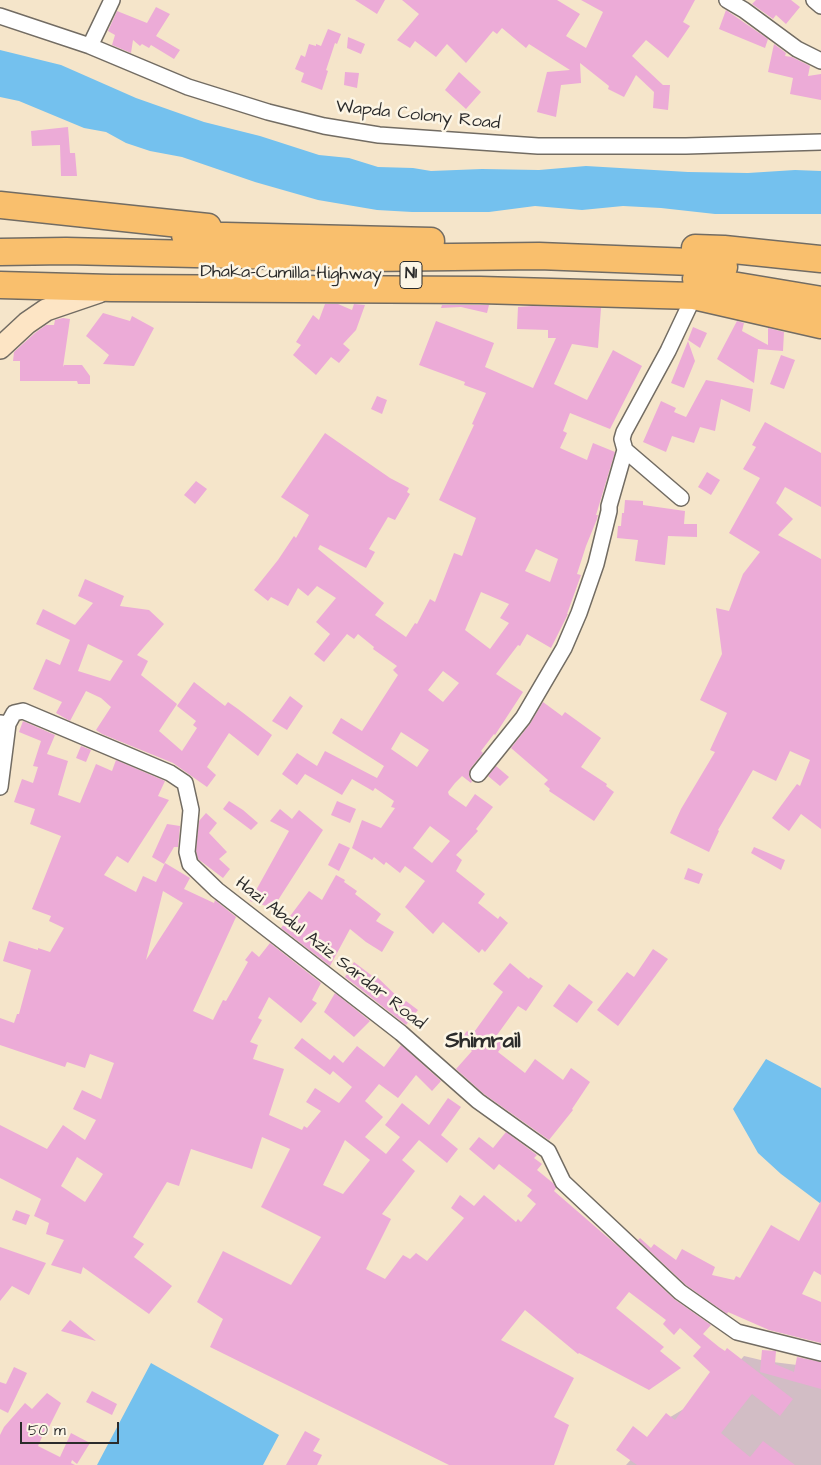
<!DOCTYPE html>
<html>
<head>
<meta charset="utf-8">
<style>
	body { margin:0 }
	#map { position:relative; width:821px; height:1465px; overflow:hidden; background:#f5e5ca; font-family:"Architects Daughter",sans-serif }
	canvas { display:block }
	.scale { position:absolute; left:20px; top:1422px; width:99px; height:22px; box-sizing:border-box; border:2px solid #2b2b2b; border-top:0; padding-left:6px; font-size:15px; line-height:18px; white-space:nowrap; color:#2b2b2b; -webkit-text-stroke:4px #fcf5e5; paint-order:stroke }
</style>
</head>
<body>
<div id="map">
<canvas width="821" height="1465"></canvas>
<div class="scale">50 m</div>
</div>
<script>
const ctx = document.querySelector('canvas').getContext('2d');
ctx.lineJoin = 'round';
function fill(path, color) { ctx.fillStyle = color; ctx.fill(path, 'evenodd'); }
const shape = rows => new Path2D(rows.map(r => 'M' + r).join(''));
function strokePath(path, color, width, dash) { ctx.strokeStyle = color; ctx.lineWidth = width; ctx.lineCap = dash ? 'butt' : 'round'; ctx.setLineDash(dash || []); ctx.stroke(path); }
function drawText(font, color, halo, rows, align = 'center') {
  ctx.font = font + ' "Architects Daughter",sans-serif'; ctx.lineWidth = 5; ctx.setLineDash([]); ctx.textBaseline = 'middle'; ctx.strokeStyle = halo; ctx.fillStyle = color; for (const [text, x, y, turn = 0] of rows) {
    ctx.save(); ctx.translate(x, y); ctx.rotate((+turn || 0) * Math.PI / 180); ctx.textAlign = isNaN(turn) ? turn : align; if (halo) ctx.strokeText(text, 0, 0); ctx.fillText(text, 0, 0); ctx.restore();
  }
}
fill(shape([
	[744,1356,765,1361,821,1368,821,1465,626,1465,667,1419,712,1392]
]), '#d2bdc5');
fill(shape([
	[0,50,61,65,136,98,204,122,260,136,319,155,349,158,378,167,413,168,431,171,482,169,539,170,586,166,688,172,748,173,795,170,821,171,821,214,715,214,661,208,623,206,582,210,535,206,489,212,412,212,377,210,318,200,255,182,182,157,150,151,126,143,106,132,84,128,19,101,0,97],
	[766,1059,821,1088,821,1204,781,1174,758,1153,733,1109],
	[151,1363,279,1435,263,1465,97,1465]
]), '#74c1ee');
fill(shape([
	[355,0,385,0,377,14],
	[402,0,557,0,580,14,566,36,586,48,603,12,581,0,695,0,683,22,690,26,668,58,646,40,632,56,663,85,670,85,668,110,653,108,654,92,636,75,624,97,608,89,609,86,580,63,581,83,561,85,556,117,537,112,547,72,570,70,529,44,526,48,502,28,497,34,493,31,466,63,447,44,436,57,415,41,410,48,397,40,419,14],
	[756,0,791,0,800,7,786,24,776,15,773,19,752,4],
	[156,7,170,14,156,36,180,50,174,59,151,45,149,48,142,44,140,46,133,40,131,53,112,45,115,35,108,31,117,11,147,23],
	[726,10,768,39,765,48,719,29],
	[328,29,341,34,337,44,335,43,326,70,328,71,322,90,301,82,304,73,295,69,301,55,305,57,309,44,316,46,316,44,321,46],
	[348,37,365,44,361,54,347,48],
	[774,44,786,53,785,56,792,57,810,66,808,76,821,74,821,100,790,94,793,78,768,72],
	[345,72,359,73,357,88,344,85],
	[459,72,481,92,466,109,445,90],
	[68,127,70,153,75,153,77,176,61,176,60,145,32,146,31,131],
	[325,304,338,304,352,310,354,304,365,305,356,330,343,344,350,350,339,363,331,357,316,375,293,355,301,345,296,342,313,315,319,320],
	[442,305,489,305,487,313,461,307,441,308],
	[532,306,601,308,598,348,572,344,554,384,587,400,613,350,642,366,610,429,570,413,563,431,567,433,560,448,587,460,593,443,615,452,596,515,598,515,597,519,586,546,577,574,581,575,567,614,568,614,551,648,527,634,520,646,518,645,496,674,523,692,495,735,494,734,481,751,483,753,470,769,469,777,472,781,471,783,462,776,455,783,448,792,449,795,466,807,475,794,493,807,476,829,478,831,456,855,462,860,456,871,485,894,478,903,498,919,500,916,508,923,485,952,482,949,479,953,443,922,433,934,405,907,425,881,405,866,400,873,386,862,384,865,374,857,372,860,352,848,362,820,381,828,395,808,391,807,394,801,375,788,373,791,352,779,342,795,305,774,297,785,282,774,297,753,317,766,325,751,377,778,384,766,332,733,341,718,362,731,398,675,393,670,397,666,373,649,374,647,358,634,354,639,347,634,324,662,314,654,330,634,316,622,336,598,317,586,308,596,298,588,288,606,271,597,268,601,254,590,278,560,294,536,296,538,309,515,281,497,325,433,390,478,409,488,407,492,410,494,395,520,388,517,369,549,375,552,366,568,320,545,318,549,384,603,375,615,406,637,415,623,417,624,430,599,435,602,454,553,462,556,476,518,439,500,474,425,472,424,486,393,464,385,465,382,419,365,436,321,494,343,485,367,533,388,556,338,548,338,548,330,517,329,518,307],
	[536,549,558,559,550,582,525,571],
	[481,592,509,604,500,618,509,623,490,649,465,630],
	[443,671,459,683,443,702,428,690],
	[401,732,429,750,417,767,391,749],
	[430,826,450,841,432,863,413,848],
	[103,313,130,321,132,316,154,328,134,366,103,364,109,355,86,336],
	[63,318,70,319,63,367,64,365,82,365,90,376,90,384,78,384,77,381,20,381,20,361,13,361,14,352,35,333,46,325,54,325,55,320],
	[737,321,744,323,742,331,768,345,768,328,784,332,783,351,758,349,754,383,717,359],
	[693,327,707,333,700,348,688,340],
	[688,341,695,361,684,388,671,383],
	[781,355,795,360,784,389,770,384],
	[706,380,753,389,750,412,721,399,715,431,700,427,694,443,672,436,666,452,643,442,661,401,676,408,674,412,686,417],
	[377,396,387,400,382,414,371,409],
	[765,422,821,453,821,507,785,487,776,503,793,519,778,535,821,559,821,829,801,814,789,831,772,818,797,784,800,786,810,760,790,751,776,781,753,770,718,830,719,831,709,852,670,833,681,809,715,752,710,750,727,713,700,700,722,654,716,608,729,611,743,574,760,552,729,533,760,478,743,469,756,447,752,445],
	[707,472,720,480,711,495,698,487],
	[196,481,207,489,195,504,184,495],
	[625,500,643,501,643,505,685,511,684,524,697,524,697,537,668,536,665,565,635,561,638,540,617,538,618,526,621,526,622,513,624,513],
	[85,579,124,596,120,606,149,610,164,624,137,655,148,661,141,675,177,704,159,731,182,751,197,728,193,725,196,721,177,706,194,682,225,706,228,702,238,709,272,735,258,756,229,733,207,767,216,775,207,787,173,763,102,734,96,730,111,707,101,698,86,691,70,721,56,713,62,702,33,689,46,659,60,665,70,640,36,624,43,609,75,625,93,603,78,596],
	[88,644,123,661,110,681,78,671],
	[290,696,303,706,287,730,272,721],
	[543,702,562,716,565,712,601,738,581,767,607,784,606,786,614,792,594,821,549,791,550,789,544,784,548,780,511,748,530,724],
	[23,721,55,735,47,754,68,761,58,795,80,803,96,764,112,771,116,760,165,781,158,796,169,800,128,863,117,856,104,875,136,892,143,876,156,882,165,863,190,878,184,889,214,903,215,900,236,917,193,1011,213,1020,223,1000,226,1001,248,962,245,960,252,951,259,957,270,943,321,983,312,1000,317,1003,301,1023,269,997,258,1018,262,1020,250,1042,258,1045,253,1059,284,1069,269,1115,302,1130,304,1126,307,1128,321,1111,306,1102,315,1088,339,1103,352,1087,333,1071,330,1075,294,1048,302,1038,330,1060,334,1055,343,1063,357,1046,384,1067,401,1045,441,1081,432,1091,416,1075,398,1098,379,1084,365,1101,383,1117,365,1137,386,1154,400,1137,385,1125,402,1103,429,1125,448,1098,461,1107,441,1135,458,1149,447,1163,419,1140,402,1160,415,1171,382,1214,391,1219,366,1269,385,1279,403,1255,410,1259,416,1253,427,1261,464,1218,451,1208,460,1195,474,1206,484,1195,516,1222,518,1219,521,1222,536,1204,527,1196,532,1190,499,1164,494,1170,469,1149,479,1137,493,1148,506,1132,537,1155,534,1158,542,1164,537,1170,553,1183,556,1188,554,1191,621,1249,674,1299,711,1325,703,1334,719,1347,725,1351,727,1348,793,1399,780,1416,752,1394,721,1433,750,1457,763,1441,795,1465,637,1465,616,1450,633,1426,647,1437,666,1413,675,1420,710,1372,693,1356,701,1347,680,1328,674,1335,663,1324,666,1320,629,1292,616,1308,664,1347,660,1351,681,1368,649,1390,579,1353,578,1354,525,1310,501,1340,574,1378,554,1417,569,1425,554,1465,449,1465,210,1347,223,1319,197,1302,223,1251,291,1285,321,1237,261,1207,290,1149,262,1137,252,1169,191,1149,179,1186,167,1182,133,1237,144,1244,134,1257,172,1286,149,1314,83,1267,81,1274,51,1265,64,1240,46,1234,49,1223,34,1216,41,1199,0,1178,0,1125,47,1149,63,1125,85,1140,96,1120,73,1109,82,1090,101,1099,114,1063,90,1054,85,1068,67,1062,65,1067,0,1045,0,1018,14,1023,17,1014,19,1014,31,970,3,961,9,941,38,950,38,948,50,952,64,928,49,921,51,916,32,909,61,836,30,824,35,809,14,802,22,779,33,783,38,767,33,766,41,741,19,732],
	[163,891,183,903,146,960],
	[345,1140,370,1160,343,1194,323,1185],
	[77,1157,103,1174,85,1202,61,1186],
	[81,746,91,750,86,762,76,758],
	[496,766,509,777,500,786,488,776],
	[229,801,243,810,258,823,251,830,223,809],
	[337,801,356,809,350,823,331,815],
	[280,809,292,819,299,810,323,830,273,908,250,901,289,831,270,821],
	[206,813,217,823,209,833,227,852,219,859,230,869,223,878,198,859,196,851,199,821],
	[167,824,180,826,178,847,174,847,164,864,152,857],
	[339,843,350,848,339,871,328,865],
	[754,847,785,860,781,870,751,853],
	[688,868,703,874,699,884,684,879],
	[336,875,345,880,344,882,357,891,355,894,381,914,376,921,394,932,382,952,366,942,350,929,330,966,281,928,309,891,322,900],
	[653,949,668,959,618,1026,597,1010,627,972,634,977],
	[354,962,375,978,376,976,404,1003,406,1001,418,1010,406,1025,345,977],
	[510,963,529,979,530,977,543,986,526,1011,518,1006,497,1035,506,1041,498,1052,525,1073,535,1059,563,1080,571,1068,590,1082,572,1109,573,1110,549,1140,484,1094,456,1069,472,1051,460,1040,467,1031,472,1035,503,992,493,984],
	[569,984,593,1002,577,1023,553,1006],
	[335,993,370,1021,354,1037,324,1012],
	[821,1201,821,1275,814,1271,802,1294,821,1302,821,1343,769,1330,728,1312,727,1314,686,1285,638,1240,640,1238,651,1248,654,1244,676,1260,682,1249,715,1267,712,1275,734,1280,736,1276,740,1278,771,1225,799,1241],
	[16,1210,30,1215,26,1225,12,1220],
	[0,1247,46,1263,29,1295,12,1286,0,1301],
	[70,1320,96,1341,61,1331],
	[762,1350,776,1351,775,1364,794,1372,797,1357,821,1362,821,1389,760,1372],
	[14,1367,27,1373,8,1413,0,1409,0,1382,6,1384],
	[92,1391,117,1404,112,1415,86,1402],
	[47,1393,61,1403,48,1429,46,1428,38,1446,60,1457,71,1433,90,1443,77,1464,72,1460,71,1463,75,1465,0,1465,0,1435,4,1427,25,1403,32,1409],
	[305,1431,320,1439,313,1451,322,1455,317,1465,286,1465]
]), '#ecabd7');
const street = shape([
	[727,0,744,10,797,49,821,61],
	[814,0,821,6],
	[0,16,90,46,188,87,268,112,324,126,379,135,538,146,686,146,821,142],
	[90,46,112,0],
	[681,498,625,450,622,439,624,432,668,351,694,296],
	[0,723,8,724,0,787],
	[8,724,14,713,23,711,170,773,185,783,191,810,187,852,190,864,217,890,401,1033,478,1101,548,1151,563,1182,680,1292,737,1332,821,1353],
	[478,774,523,718,564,648,579,613,596,564,609,511,609,506,625,450]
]);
const secondary = shape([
	[0,348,27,323,46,310,99,292]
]);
const highway = shape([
	[0,205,208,227],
	[185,235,431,241],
	[695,248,724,249,821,259],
	[0,252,66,251,366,258,539,256,692,262,724,267],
	[696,279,821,300],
	[0,285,111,288,480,290,694,296,821,325]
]);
strokePath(street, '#726c63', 18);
strokePath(secondary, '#726c63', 24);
strokePath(highway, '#726c63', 29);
strokePath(street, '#fff', 15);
strokePath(secondary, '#fde5c5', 21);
strokePath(highway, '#f9bf6d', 26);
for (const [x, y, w] of [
	[411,275,22]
]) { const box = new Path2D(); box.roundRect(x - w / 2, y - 13.5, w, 27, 4); ctx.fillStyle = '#fcf5e5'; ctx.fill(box); strokePath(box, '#2b2b2b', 1); }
drawText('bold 16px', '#2b2b2b', null, [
	["N1",411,275]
]);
drawText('18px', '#2b2b2b', '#fcf5e5', [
	["Wapda Colony Road",418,116,6],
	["Dhaka–Cumilla Highway",291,274,1],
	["Hazi Abdul Aziz Sardar Road",330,954,38]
]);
drawText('bold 22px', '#2b2b2b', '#fcf5e5', [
	["Shimrail",483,1042]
]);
</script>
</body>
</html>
